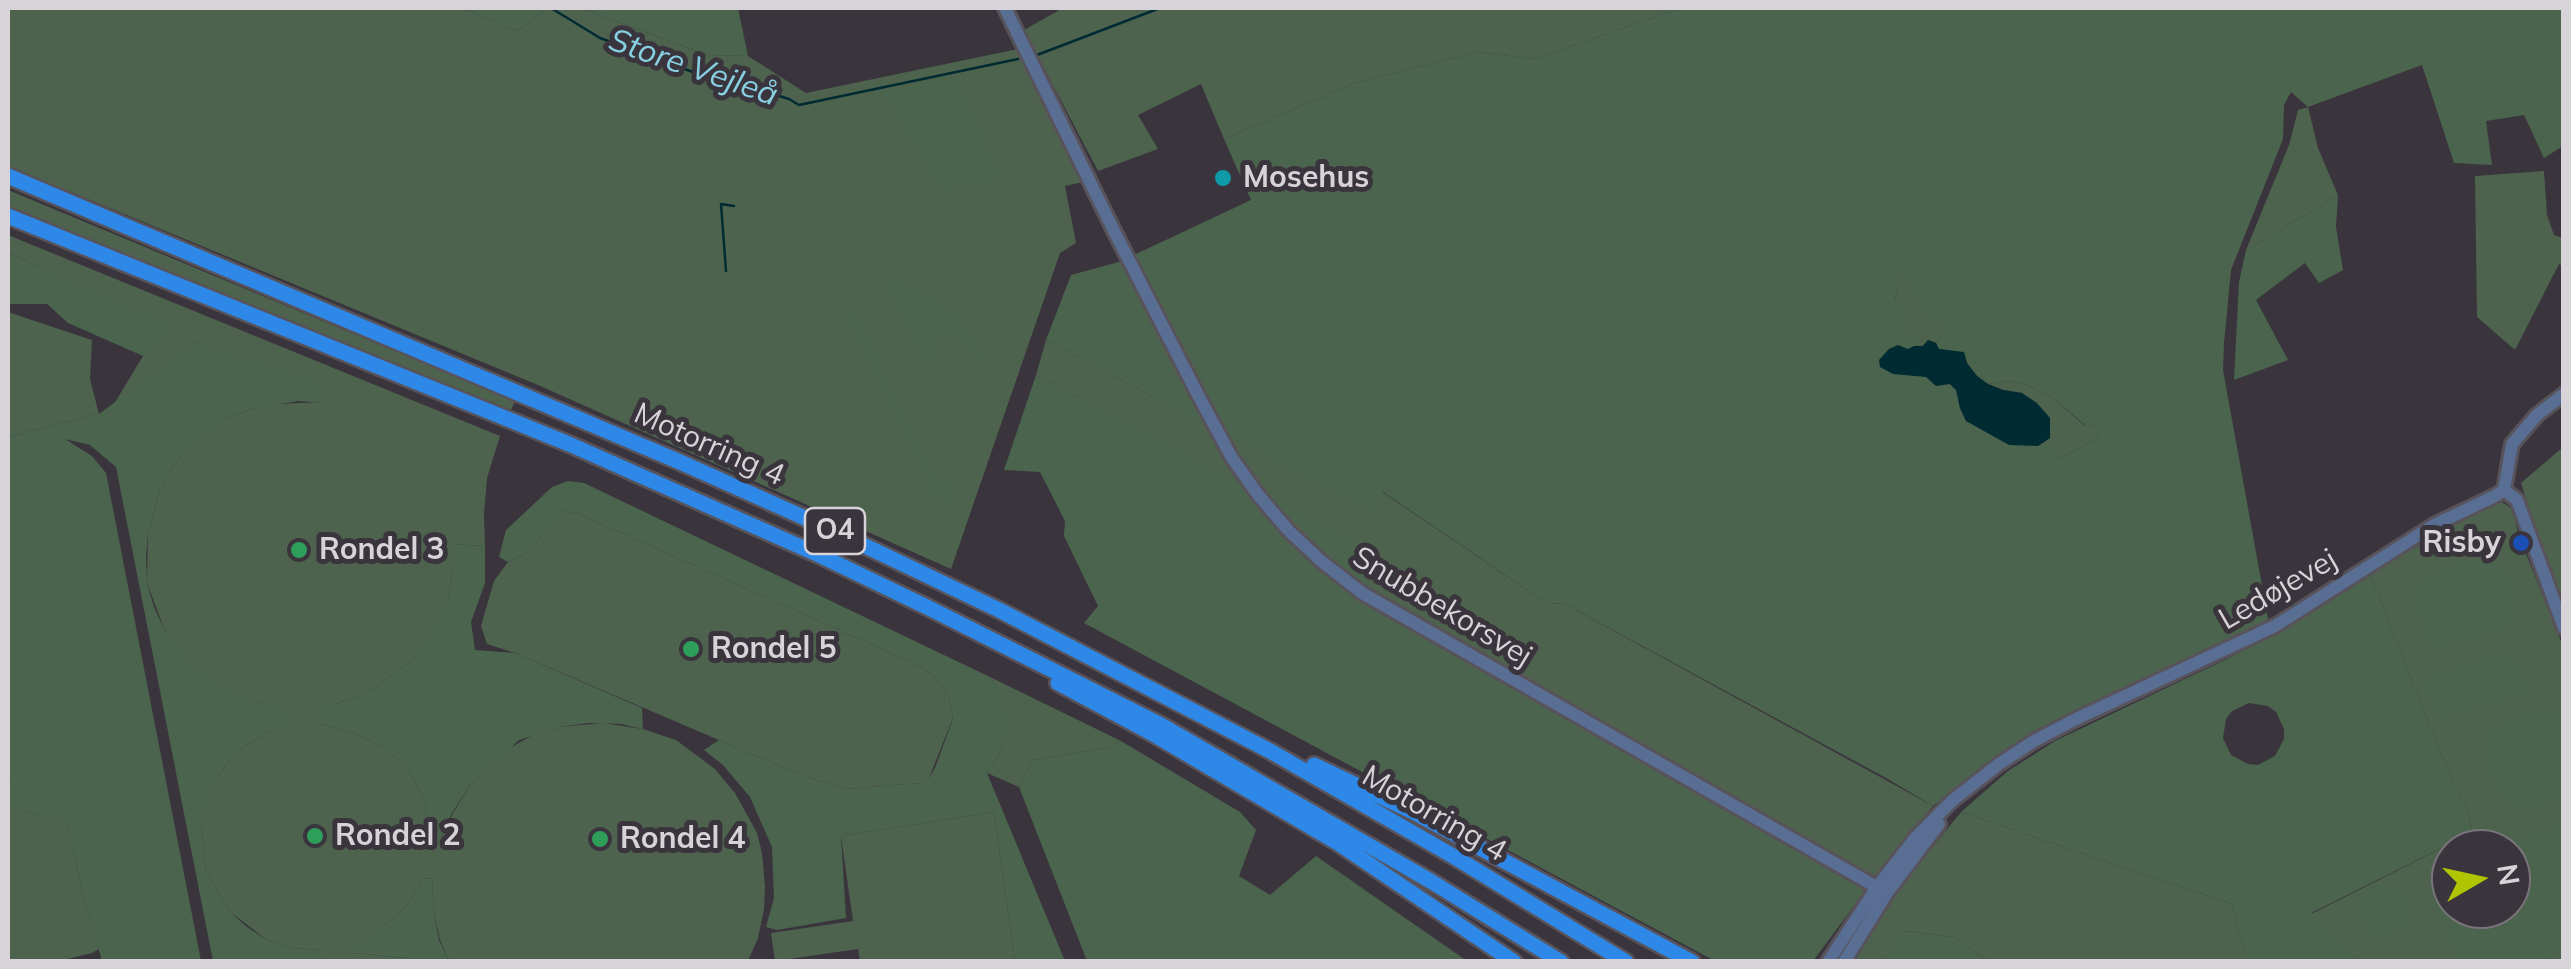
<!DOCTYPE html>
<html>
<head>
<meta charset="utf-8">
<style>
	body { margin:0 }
	#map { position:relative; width:2571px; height:969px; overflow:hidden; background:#3a343d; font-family:Mulish,sans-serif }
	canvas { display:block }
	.frame { position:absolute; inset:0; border:10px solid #d7d3d9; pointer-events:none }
	.north { position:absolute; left:2431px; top:829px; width:100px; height:100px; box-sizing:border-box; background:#3a343d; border:2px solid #79747b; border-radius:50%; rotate:81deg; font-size:28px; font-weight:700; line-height:40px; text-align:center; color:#d7d3d9 }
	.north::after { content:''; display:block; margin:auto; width:35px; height:45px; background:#b0c502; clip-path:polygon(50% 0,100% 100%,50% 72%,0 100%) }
</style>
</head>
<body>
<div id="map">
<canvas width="2571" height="969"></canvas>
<div class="frame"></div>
<div class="north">N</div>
</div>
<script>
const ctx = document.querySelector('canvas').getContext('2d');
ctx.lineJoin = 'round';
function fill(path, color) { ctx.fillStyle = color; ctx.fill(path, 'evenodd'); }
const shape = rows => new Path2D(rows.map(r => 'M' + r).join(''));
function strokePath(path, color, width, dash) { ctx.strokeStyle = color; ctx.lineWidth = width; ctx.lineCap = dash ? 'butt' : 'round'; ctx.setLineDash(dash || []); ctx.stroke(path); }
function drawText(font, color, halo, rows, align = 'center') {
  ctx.font = font + ' Mulish,sans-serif'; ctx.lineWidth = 10; ctx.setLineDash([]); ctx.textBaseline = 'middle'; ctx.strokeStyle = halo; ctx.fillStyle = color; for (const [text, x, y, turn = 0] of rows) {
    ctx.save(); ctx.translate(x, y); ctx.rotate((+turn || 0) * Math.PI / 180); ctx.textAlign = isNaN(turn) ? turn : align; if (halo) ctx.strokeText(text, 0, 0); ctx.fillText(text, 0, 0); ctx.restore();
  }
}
fill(shape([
	[8,8,461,8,517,31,548,8,581,8,707,55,748,56,806,93,1018,49,1083,182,1065,186,1076,243,1060,253,951,569,538,385,8,166],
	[1063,8,1682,8,1533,59,1477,52,1355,83,1224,139,1201,84,1138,115,1158,149,1098,171,1024,30],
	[2308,107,2318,148,2338,195,2246,250,2289,145,2298,110],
	[2544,171,2547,215,2554,235,2563,238,2563,266,2559,264,2515,350,2477,317,2475,176],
	[8,190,515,401,511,410,8,207],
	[8,235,500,436,487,478,484,514,485,546,452,544,452,571,448,603,428,638,413,659,370,691,336,704,320,724,354,733,380,745,403,764,418,787,425,805,429,844,438,845,453,813,471,784,508,749,531,736,560,727,602,723,643,729,676,740,715,769,735,793,757,833,762,853,765,886,764,909,758,938,748,961,449,961,440,940,434,913,432,879,422,878,412,898,399,914,369,937,353,944,355,953,406,958,406,961,323,961,321,950,291,948,267,940,229,911,206,872,201,824,207,800,215,781,228,762,245,746,266,733,286,726,262,704,236,696,215,683,194,668,179,652,165,631,147,583,148,534,160,490,174,465,189,446,206,431,228,418,251,409,277,404,323,402,196,342,114,404,143,356,178,327,8,253],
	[1901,269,1921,305,1940,319,1947,327,1936,343,1928,340,1923,346,1919,346,1919,339,1904,333,1895,301],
	[8,312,92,340,90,379,99,414,8,437],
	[1046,340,1373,513,1382,492,1548,604,1563,603,1933,806,1866,890,1358,600,1377,553,1036,375],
	[2009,381,2028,385,2052,397,2085,426,2094,423,2099,437,2059,459,2038,446,2050,438,2022,393,2003,390,1988,384],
	[2563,447,2564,603,2560,605,2521,483],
	[2497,499,2513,509,2518,534,2563,646,2563,961,2357,961,2311,914,2472,833,2468,810,2453,782,2424,712,2370,573],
	[2451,849,2511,849,2511,909,2451,909],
	[565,511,579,514,920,666,937,679,949,697,953,718,929,778,921,783,845,789,801,775,515,653,487,644,481,626,494,581,508,562,524,555],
	[990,677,1121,741,1107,748,1033,760,1019,787,987,773,1003,747,998,689],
	[8,757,14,806,33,814,67,818,81,887,99,949,92,953,59,961,8,961],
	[994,812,1015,961,860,961,858,949,775,961,771,933,853,921,841,836],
	[1961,812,2232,904,2247,961,1988,961,1954,937,1906,931,1884,961,1851,962,1894,895]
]), '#4d634e');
fill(shape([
	[461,8,548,8,517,31],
	[581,8,738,8,748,56,707,55],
	[1682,8,2563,8,2563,146,2544,158,2524,115,2486,121,2492,165,2454,163,2422,65,2308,107,2291,92,2284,105,2283,139,2231,270,2224,343,2223,370,2269,624,2135,683,2028,735,1933,806,1886,778,1563,603,1548,604,1383,492,1374,514,1046,340,1071,275,1119,262,1251,200,1224,139,1355,83,1477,52,1533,59],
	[1902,270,1917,305,1921,305,1927,318,1940,319,1946,327,1936,343,1939,349,1964,353,1967,363,1977,376,1988,384,2009,381,2028,385,2052,397,2086,426,2094,423,2099,437,2059,459,2054,443,2038,446,1983,429,1966,421,1960,408,1956,390,1950,384,1926,377,1908,350,1919,346,1919,339,1904,332,1906,311,1895,300],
	[958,75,1002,179,943,192,881,92],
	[2338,195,2336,227,2343,270,2319,283,2305,263,2256,300,2288,360,2234,380,2239,282,2246,250],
	[8,253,179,327,143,356,68,323,47,304,8,304],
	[891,278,956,311,978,343,982,352,981,361,978,365,959,336,948,333,934,337,936,363,929,367,921,358,881,281],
	[852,313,856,314,860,319,935,477,942,476,954,488,955,497,952,504,926,491,927,478,858,341,848,327,846,320],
	[196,342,315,380,324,403,298,401,251,409,228,418,189,446,174,465,160,490,148,534,146,556,147,583,154,607,165,631,194,668,236,695,262,704,289,709,291,725,266,733,245,746,228,762,215,781,201,824,206,872,229,911,247,927,267,940,291,948,322,950,323,961,213,961,116,467,90,445,65,439,92,456,106,473,201,961,102,961,81,887,67,819,33,814,13,806,8,757,8,437,99,414],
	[1036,375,1378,553,1358,600,1866,890,1813,961,1715,961,1084,623,1098,606,1064,536,1065,521,1040,472,1004,470],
	[568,481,584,483,990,677,998,689,1009,729,1003,747,987,773,1065,961,1015,961,994,812,841,836,846,918,777,930,766,927,774,898,772,847,750,797,723,765,704,750,719,740,801,775,845,789,921,783,929,778,935,768,953,719,949,697,937,679,920,666,579,514,565,511,524,555,508,562,499,557,506,530,552,487],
	[452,544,485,546,485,583,471,622,475,650,515,653,642,708,643,729,621,724,588,723,560,727,519,740,471,784,452,813,438,845,429,844,425,805,418,787,403,764,380,745,354,733,320,724,318,704,336,704,370,691,413,659,448,603,452,571],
	[2459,561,2494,561,2504,569,2512,585,2518,611,2510,627,2481,638,2430,648,2414,603,2413,587,2430,575],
	[2370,573,2424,712,2453,782,2468,810,2472,833,2311,913,2357,961,2247,962,2232,904,1961,812,2008,771,2055,741,2229,658,2269,636],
	[2249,703,2268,706,2276,712,2284,729,2284,739,2275,756,2258,765,2248,764,2231,755,2223,738,2226,719,2232,711],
	[2506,651,2521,668,2529,692,2438,721,2428,702,2422,681,2447,669],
	[2563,707,2563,800,2516,812,2501,796,2486,761,2482,732,2527,713],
	[1121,741,1240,812,1256,830,1239,876,1270,895,1316,856,1467,961,1087,961,1019,787,1033,760,1107,748],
	[2555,825,2563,833,2563,951,2542,961,2455,961,2429,883,2435,872,2451,866,2451,909,2511,909,2511,849,2493,849],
	[422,878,432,879,434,913,439,940,449,961,406,961,406,958,354,953,353,943,369,937,399,914,412,898],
	[2387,884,2395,887,2406,897,2412,913,2412,923,2383,940,2366,932,2356,905,2359,898,2367,890,2378,885],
	[1905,931,1954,937,1988,961,1884,961]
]), '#4b644d');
fill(shape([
	[1928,340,1936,343,1939,349,1964,352,1967,363,1977,376,1988,384,2003,390,2022,393,2037,403,2050,418,2050,438,2038,446,2009,445,1966,421,1960,408,1956,390,1950,384,1936,386,1926,377,1893,374,1880,367,1879,360,1889,349,1898,345,1908,349,1914,346,1923,346]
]), '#002b33');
strokePath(shape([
	[551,8,600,38,701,75,766,92,789,99,799,105,1018,59],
	[1037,55,1160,8],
	[726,271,721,204,734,206]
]), '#002b33', 2.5);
const secondary = shape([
	[1005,8,1114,231,1198,395,1232,458,1259,496,1288,530,1321,561,1362,593,1887,893],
	[2504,490,2517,500,2564,628],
	[1828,962,1877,887,1916,837,1953,800,1999,764,2034,741,2076,719,2275,626,2434,525,2495,496,2504,490,2512,444,2537,415,2564,394],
	[1844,962,1887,893,1939,824]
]);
const highway = shape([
	[8,176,680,462,834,531,999,610,1270,751,1453,856,1626,962],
	[8,216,569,444,819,555,929,608,1161,725,1432,882,1561,962],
	[1058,683,1153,734,1338,843,1514,962],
	[1314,765,1413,812,1692,962]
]);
strokePath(secondary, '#58535a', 18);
strokePath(highway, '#58535a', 20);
strokePath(secondary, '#586e92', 12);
strokePath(highway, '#2e88e8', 15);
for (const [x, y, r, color] of [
	[1223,178,10,"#0f9aa8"],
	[2521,543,10,"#1a4fb4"],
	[299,550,10,"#2e9e5b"],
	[691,649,10,"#2e9e5b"],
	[315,836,10,"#2e9e5b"],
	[600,839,10,"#2e9e5b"]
]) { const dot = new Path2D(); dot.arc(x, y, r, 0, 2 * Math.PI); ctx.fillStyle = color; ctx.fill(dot); strokePath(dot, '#3a343d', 4); }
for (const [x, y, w] of [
	[835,531,60]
]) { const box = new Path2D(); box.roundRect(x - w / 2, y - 23, w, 46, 8); ctx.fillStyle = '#3a343d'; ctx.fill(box); strokePath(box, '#d7d3d9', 2.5); }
drawText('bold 28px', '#d7d3d9', null, [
	["O4",835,531]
]);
drawText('bold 30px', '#d7d3d9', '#3a343d', [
	["Mosehus",1243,178],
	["Risby",2501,543,"right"],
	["Rondel 3",319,550],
	["Rondel 5",711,649],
	["Rondel 2",335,836],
	["Rondel 4",620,839]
], 'left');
drawText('30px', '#d7d3d9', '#3a343d', [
	["Motorring 4",709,445,24],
	["Ledøjevej",2278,590,-30],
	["Snubbekorsvej",1442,607,31],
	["Motorring 4",1434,814,30]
]);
drawText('italic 32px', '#87d0e2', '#3a343d', [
	["Store Vejleå",693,68,19]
]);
</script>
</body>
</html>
